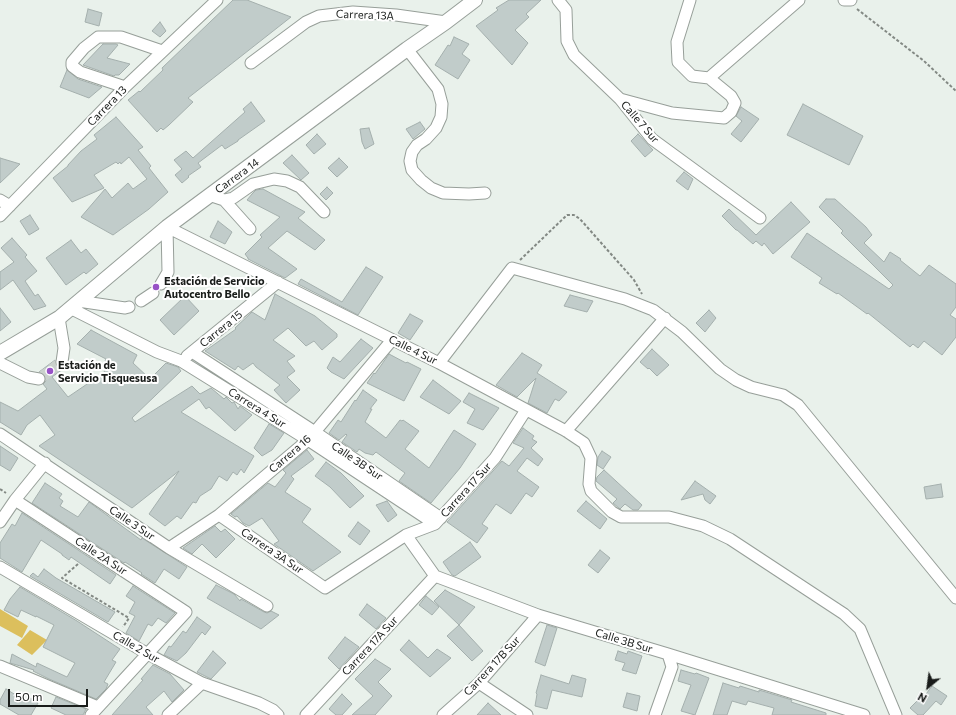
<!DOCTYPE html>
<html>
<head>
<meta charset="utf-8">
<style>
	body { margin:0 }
	#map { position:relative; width:956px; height:715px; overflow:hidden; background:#e9f1eb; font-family:Commissioner,sans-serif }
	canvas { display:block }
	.north { position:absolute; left:908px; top:667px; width:40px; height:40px; -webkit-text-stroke:3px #fff; paint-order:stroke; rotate:209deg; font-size:11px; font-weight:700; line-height:16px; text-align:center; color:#191c1a }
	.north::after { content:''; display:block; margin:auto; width:14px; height:18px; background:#191c1a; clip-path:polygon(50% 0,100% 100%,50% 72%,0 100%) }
	.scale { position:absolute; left:8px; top:689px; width:80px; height:18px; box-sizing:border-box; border:2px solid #191c1a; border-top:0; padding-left:5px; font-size:12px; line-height:14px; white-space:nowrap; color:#191c1a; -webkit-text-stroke:3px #fff; paint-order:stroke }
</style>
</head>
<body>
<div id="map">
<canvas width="956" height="715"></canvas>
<div class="north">N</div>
<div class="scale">50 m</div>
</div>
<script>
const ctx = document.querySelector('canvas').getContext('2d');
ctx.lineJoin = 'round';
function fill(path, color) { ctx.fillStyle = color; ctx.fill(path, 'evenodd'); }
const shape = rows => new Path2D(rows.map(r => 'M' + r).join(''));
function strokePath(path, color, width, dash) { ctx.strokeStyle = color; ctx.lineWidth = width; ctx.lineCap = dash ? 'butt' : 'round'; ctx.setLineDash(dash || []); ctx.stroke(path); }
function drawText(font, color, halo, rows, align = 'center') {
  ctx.font = font + ' Commissioner,sans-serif'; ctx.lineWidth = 4; ctx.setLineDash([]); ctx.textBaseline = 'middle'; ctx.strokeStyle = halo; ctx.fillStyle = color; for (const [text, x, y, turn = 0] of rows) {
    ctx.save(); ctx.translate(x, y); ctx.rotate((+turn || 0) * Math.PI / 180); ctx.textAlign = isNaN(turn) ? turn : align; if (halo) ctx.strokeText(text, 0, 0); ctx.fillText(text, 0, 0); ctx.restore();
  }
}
fill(shape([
	[0,609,28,626,22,638,0,626],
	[30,630,47,640,32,655,17,645]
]), '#dcbf5d');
const building = shape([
	[233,0,247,0,291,17,188,98,193,102,169,125,163,130,161,128,157,132,128,100,139,91,140,92,163,70,162,68,233,0],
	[509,0,541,0,526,14,529,17,515,30,528,43,512,65,476,26,498,10,496,8,509,0],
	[88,9,102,13,99,26,85,22,88,9],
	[160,22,166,31,160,37,152,31,160,22],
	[454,37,469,44,462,54,470,60,458,79,435,65,448,45,450,46,454,37],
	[103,44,116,44,118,45,107,58,130,64,119,75,115,75,114,76,83,65,103,44],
	[67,70,78,79,102,87,89,98,60,87,67,70],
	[251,102,265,121,238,140,238,141,225,149,222,145,198,163,201,167,188,176,189,177,182,183,175,175,182,169,174,160,186,151,193,158,245,112,243,109,251,102],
	[803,104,863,136,849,165,787,135,803,104],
	[741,107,759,119,741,142,731,134,742,121,736,116,741,107],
	[116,117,143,147,138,150,151,166,149,168,168,192,149,209,113,235,81,217,105,189,112,198,128,183,133,189,147,179,129,157,121,164,120,162,118,164,116,162,94,175,104,188,72,202,53,178,68,166,68,165,81,151,97,139,94,135,116,117],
	[420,122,425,129,413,139,406,129,420,122],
	[369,128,374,144,365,149,362,142,360,129,369,128],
	[317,134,326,144,314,154,306,145,317,134],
	[638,134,653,150,645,157,631,141,638,134],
	[292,155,309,173,301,180,283,163,292,155],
	[0,158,20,164,0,183,0,158],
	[339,158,348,167,337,177,328,168,339,158],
	[684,172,693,179,688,190,676,181,684,172],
	[327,187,333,193,326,200,320,194,327,187],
	[263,189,305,212,298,218,325,240,315,250,287,231,268,248,297,269,285,278,248,259,248,258,245,254,262,237,260,235,280,217,247,200,252,194,256,190,263,189],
	[826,199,835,199,866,227,872,235,864,243,884,262,890,252,901,259,900,260,920,276,929,265,956,284,956,307,950,315,956,319,956,337,942,355,924,341,918,348,913,344,910,347,868,313,867,314,838,293,837,294,819,283,822,278,791,257,807,233,889,289,893,285,841,233,843,231,819,207,826,199],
	[791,202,810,222,773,254,764,243,762,246,756,241,753,244,737,230,736,230,722,216,729,209,756,235,791,202],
	[30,215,39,229,29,235,20,221,30,215],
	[218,221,232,232,225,244,210,237,218,221],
	[12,238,27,255,25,257,37,271,25,281,35,296,38,294,46,306,34,310,13,280,0,290,0,272,14,262,1,248,12,238],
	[71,240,81,253,86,249,98,264,86,274,84,272,66,285,46,258,71,240],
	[366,267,383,277,358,315,298,284,301,279,342,302,366,267],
	[275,294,315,316,337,334,337,337,322,350,314,341,306,346,288,328,273,340,295,356,287,361,295,371,287,377,300,390,286,403,274,390,280,385,256,367,253,363,243,370,238,366,235,370,205,351,236,329,235,328,252,312,265,320,275,294],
	[570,295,593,301,587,312,564,306,570,295],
	[185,296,199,311,174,335,160,320,185,296],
	[0,308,11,322,0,331,0,308],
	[709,310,716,318,705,332,696,323,709,310],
	[410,314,423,321,410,340,398,333,410,314],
	[91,330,137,355,133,363,150,379,166,363,178,367,181,371,132,418,135,422,192,386,200,394,211,388,224,399,226,397,232,403,234,402,238,409,240,406,252,415,235,431,209,407,206,409,199,399,181,412,254,456,244,473,241,469,237,475,233,472,227,481,219,476,211,489,200,496,196,503,193,502,181,519,177,516,165,526,149,514,179,471,132,508,39,446,55,435,40,415,27,425,21,435,0,422,0,402,18,411,47,389,43,384,46,381,45,376,43,373,39,372,55,360,55,364,57,367,63,369,52,377,68,397,93,380,97,383,109,364,105,361,106,359,77,344,91,330],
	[361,339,373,348,344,379,331,372,327,368,333,357,340,362,361,339],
	[652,349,669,365,657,376,649,368,648,369,640,362,652,349],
	[522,353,542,365,537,373,567,392,559,401,555,399,547,413,528,403,536,378,517,397,496,385,522,353],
	[389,354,406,363,407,362,421,369,404,401,367,383,374,373,375,374,389,354],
	[433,380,461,401,449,414,420,397,433,380],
	[363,390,377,400,370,409,372,409,365,422,386,438,400,420,402,421,403,420,419,431,405,449,429,468,454,430,476,444,460,468,431,503,399,481,405,473,376,452,373,455,365,453,359,449,357,452,342,442,347,435,346,434,339,440,329,433,338,420,341,422,355,400,356,401,363,390],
	[469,393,499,408,483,430,467,423,475,409,463,402,469,393],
	[269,424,284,433,272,450,262,456,254,448,269,424],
	[523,428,534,436,532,439,537,442,531,448,543,459,538,466,527,458,517,471,539,487,532,497,526,493,511,514,496,504,482,524,488,528,477,543,447,522,502,461,509,466,524,448,513,443,523,428],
	[0,446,18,458,10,471,0,465,0,446],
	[307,450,314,459,291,476,294,479,285,492,311,509,302,522,341,552,313,571,274,544,279,541,262,518,249,526,243,523,237,516,235,517,231,514,268,483,275,487,286,473,283,470,307,450],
	[602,451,611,457,603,469,597,465,598,457,602,451],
	[326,462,341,473,364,496,350,508,330,487,315,476,326,462],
	[604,470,642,505,638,510,633,510,625,504,620,509,613,503,617,499,596,481,597,477,604,470],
	[695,481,716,496,710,504,705,500,703,494,681,500,695,481],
	[45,483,62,494,59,498,63,501,60,506,78,517,89,502,141,540,142,538,187,567,179,579,164,569,155,583,141,574,142,573,125,562,124,563,32,503,45,483],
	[941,484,943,497,926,499,924,487,941,484],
	[387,501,397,515,388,522,376,505,387,501],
	[586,501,607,519,600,529,577,511,586,501],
	[22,513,116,575,110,584,71,557,69,560,62,555,62,554,41,540,22,572,0,558,0,543,12,524,15,526,22,513],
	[358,522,370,531,360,545,348,536,358,522],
	[215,526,221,532,225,529,235,539,216,558,202,544,192,554,183,548,215,526],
	[470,542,481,557,455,576,452,575,443,562,470,542],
	[600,550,610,558,598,573,588,565,600,550],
	[44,569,56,578,115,612,108,622,30,576,33,573,38,577,44,569],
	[216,585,234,594,240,601,241,599,264,612,267,613,271,611,279,615,261,629,207,598,216,585],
	[133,586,175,613,166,623,158,618,152,626,148,624,139,641,126,633,135,616,129,613,135,602,126,596,133,586],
	[20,587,77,621,120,649,112,660,116,662,104,682,108,684,106,689,96,699,49,679,33,671,34,670,10,663,12,654,36,667,37,663,67,677,75,663,43,647,54,625,36,616,36,617,21,610,18,617,4,610,10,599,20,587],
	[445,590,475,607,459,625,434,601,445,590],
	[426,596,439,607,432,615,419,605,426,596],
	[367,604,386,618,376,629,359,615,367,604],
	[197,617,211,627,205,635,202,632,186,653,177,661,164,655,169,646,171,647,183,631,186,633,197,617],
	[459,625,483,651,472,661,447,636,459,625],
	[547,625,557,628,545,666,535,662,547,625],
	[345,637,359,647,339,669,328,658,345,637],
	[409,640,428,658,437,649,451,658,430,677,400,650,409,640],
	[213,651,226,663,211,679,197,672,213,651],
	[618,651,627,654,628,651,642,656,636,674,622,670,625,663,615,660,618,651],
	[375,659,391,669,378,682,392,696,375,715,352,715,373,696,355,679,375,659],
	[153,665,170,674,184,690,172,702,164,691,146,707,153,715,112,715,143,680,141,679,153,665],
	[681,670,695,674,696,673,709,678,695,715,681,711,691,685,678,681,681,670],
	[541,675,569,684,572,675,586,679,582,697,552,690,547,709,535,706,537,694,536,693,541,675],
	[723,683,739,688,740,686,759,692,759,690,792,700,791,702,826,713,826,715,772,715,774,708,748,701,746,705,732,701,727,715,713,715,723,683],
	[932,686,947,696,941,705,936,701,923,715,918,715,910,708,919,699,921,701,932,686],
	[6,689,27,702,30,698,38,703,31,715,19,715,0,704,0,700,6,689],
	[627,693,640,696,637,711,623,707,627,693],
	[342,694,352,704,342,715,336,715,329,709,342,694],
	[56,697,86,709,83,715,66,715,51,708,56,697],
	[488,703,501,715,477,715,488,703]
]);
fill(building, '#c1ccca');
strokePath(building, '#a4afad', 1);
strokePath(shape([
	[39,379,62,362]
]), '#cad1cc', 11, [11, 5.5]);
const minor = shape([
	[558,0,566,10,567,41,574,55,620,99,652,139,760,218],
	[844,0,851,0],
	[407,49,438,89,442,104,441,117,436,128,426,139,417,145,412,152,410,161,412,170,421,180,431,188,443,193,469,194,485,193],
	[251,63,306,22,319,16,353,12,396,15,446,22],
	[709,78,799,0],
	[125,87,80,72,72,66,72,62,84,48,98,37,121,37,162,51],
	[620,99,672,113,724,118,731,112,735,103,731,96,709,78,692,76,678,62,677,42,690,0],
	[209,195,224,200,233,198,253,184,274,179,287,181,300,187,324,212],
	[0,200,10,206],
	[224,200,250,229],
	[0,216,125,87,217,0],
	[161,284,168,272,167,227,439,363,566,431,584,443,591,458,589,484,591,491,612,512,621,517,669,517,703,526,730,539,844,614,860,629,896,715],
	[78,301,125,308,129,307],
	[141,301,153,293],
	[70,308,157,352,181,361,308,440,435,524],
	[59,318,64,348,62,362],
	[192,352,315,432,441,518],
	[187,356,278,282],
	[0,363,28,377,39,379],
	[439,363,512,268,625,299,653,310,682,332,720,369,736,380,751,387,783,395,798,405,956,598],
	[566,431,665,318],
	[0,434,169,548,267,606],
	[15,500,186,612,91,715],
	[219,515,325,588,406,535,435,524,495,458,526,410],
	[0,522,15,500,45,463],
	[406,535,435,576,538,615,668,654,864,715],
	[169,548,219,515,308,440,392,340],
	[0,567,148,654,202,683,259,703,273,710,278,715],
	[0,666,98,707],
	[479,683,527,715],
	[168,715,202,683],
	[306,715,435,576],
	[443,715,479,683,538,615],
	[655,715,672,667,668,654]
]);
const major = shape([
	[0,353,59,318,167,227,407,49,446,22,475,0]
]);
strokePath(minor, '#979f99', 13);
strokePath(major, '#979f99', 16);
strokePath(shape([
	[857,9,924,61,956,91],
	[520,260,567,215,574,215,580,219,634,280,642,294],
	[0,489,6,493],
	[78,564,62,578,129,618,123,627]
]), '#838984', 2, [3, 2]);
strokePath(minor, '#fff', 11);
strokePath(major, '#fff', 14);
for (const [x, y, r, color] of [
	[156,287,4,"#9752c6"],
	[50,371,4,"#9752c6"]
]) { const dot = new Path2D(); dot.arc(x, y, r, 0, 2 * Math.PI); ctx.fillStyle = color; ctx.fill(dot); strokePath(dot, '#fff', 1.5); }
drawText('11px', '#191c1a', '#fff', [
	["Carrera 13A",365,15,2],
	["Carrera 13",107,106,-46],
	["Calle 7 Sur",640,122,49],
	["Carrera 14",237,176,-36],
	["Carrera 15",221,329,-39],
	["Calle 4 Sur",413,350,26],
	["Carrera 4 Sur",257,408,32],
	["Carrera 16",290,454,-41],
	["Calle 3B Sur",357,461,34],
	["Carrera 17 Sur",466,490,-48],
	["Calle 3 Sur",132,523,34],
	["Carrera 3A Sur",272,551,34],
	["Calle 2A Sur",101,556,33],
	["Calle 3B Sur",624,641,17],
	["Carrera 17A Sur",370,646,-47],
	["Calle 2 Sur",136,647,30],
	["Carrera 17B Sur",492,666,-47]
]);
drawText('bold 11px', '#191c1a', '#fff', [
	["Estación de Servicio",164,281],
	["Autocentro Bello",164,294],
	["Estación de",58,365],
	["Servicio Tisquesusa",58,378]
], 'left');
</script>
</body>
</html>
